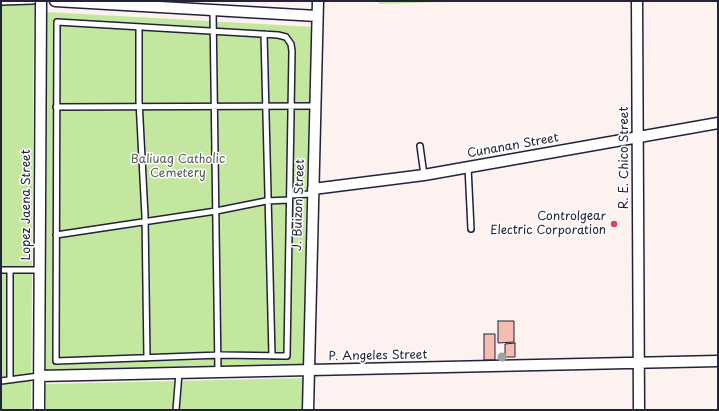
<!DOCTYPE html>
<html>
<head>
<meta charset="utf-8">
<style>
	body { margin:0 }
	#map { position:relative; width:719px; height:411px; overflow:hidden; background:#fdf2ef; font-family:"Playpen Sans",sans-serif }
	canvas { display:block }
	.frame { position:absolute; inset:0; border:2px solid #22223b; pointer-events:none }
</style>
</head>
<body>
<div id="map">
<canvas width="719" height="411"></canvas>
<div class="frame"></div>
</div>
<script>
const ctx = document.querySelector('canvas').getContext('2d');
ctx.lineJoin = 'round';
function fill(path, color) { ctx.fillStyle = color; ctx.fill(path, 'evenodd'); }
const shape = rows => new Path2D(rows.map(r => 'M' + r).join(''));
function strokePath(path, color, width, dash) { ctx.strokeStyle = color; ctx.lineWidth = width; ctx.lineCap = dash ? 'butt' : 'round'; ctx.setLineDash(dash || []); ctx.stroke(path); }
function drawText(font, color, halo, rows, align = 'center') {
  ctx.font = font + ' "Playpen Sans",sans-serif'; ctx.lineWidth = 3; ctx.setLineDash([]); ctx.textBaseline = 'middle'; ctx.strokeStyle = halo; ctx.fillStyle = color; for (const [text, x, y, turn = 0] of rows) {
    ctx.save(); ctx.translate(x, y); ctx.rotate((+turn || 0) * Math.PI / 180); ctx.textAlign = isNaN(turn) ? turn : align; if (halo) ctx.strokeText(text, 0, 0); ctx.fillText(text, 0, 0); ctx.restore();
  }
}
fill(shape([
	[1,1,34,1,31,410,1,410],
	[379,1,476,1,379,4],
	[47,12,314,27,303,365,46,371],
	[303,378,302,410,46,410,46,384]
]), '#c4e7a0');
const building = shape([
	[498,321,514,321,514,342,498,343,498,321],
	[484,334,495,334,495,360,484,360,484,334],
	[515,343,515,357,505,357,505,344,515,343]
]);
fill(building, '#f6bcb0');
strokePath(building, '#22223b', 1);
const lane = shape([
	[1,2,33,1],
	[213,10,218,372],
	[57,22,278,35,286,37,291,44,292,51,287,356,221,355,56,361,57,22],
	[139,27,139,101,145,216,147,358],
	[264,34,272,356],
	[56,107,316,106],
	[420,146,424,175],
	[468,167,471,229],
	[290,195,312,194],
	[56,235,216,211,266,201,289,200],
	[1,270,40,270],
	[10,270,10,380],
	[1,381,39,376],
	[176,410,179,373]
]);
const street = shape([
	[55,1,317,16],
	[637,1,639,410],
	[313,189,424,175,718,123],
	[39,376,718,361],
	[39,410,41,1],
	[308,410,318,1]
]);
strokePath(lane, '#22223b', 8);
strokePath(street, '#22223b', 13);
strokePath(lane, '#fff', 5);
strokePath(street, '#fff', 10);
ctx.fillStyle = '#a0a09c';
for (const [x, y] of [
	[502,357]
]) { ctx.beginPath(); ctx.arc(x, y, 4.5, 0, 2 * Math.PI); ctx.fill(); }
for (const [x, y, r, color] of [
	[614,224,4,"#d1495b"]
]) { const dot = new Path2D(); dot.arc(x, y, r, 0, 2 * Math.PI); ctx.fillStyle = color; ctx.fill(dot); strokePath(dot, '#fff', 1.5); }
drawText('12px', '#22223b', '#fff', [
	["Cunanan Street",513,146,-10],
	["R. E. Chico Street",625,158,-90],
	["Lopez Jaena Street",27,205,-90],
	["J. Buizon Street",299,205,-88],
	["P. Angeles Street",378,356,-1]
]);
drawText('12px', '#535d59', '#fff', [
	["Baliuag Catholic",178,160],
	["Cemetery",178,174]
]);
drawText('12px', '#22223b', '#fff', [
	["Controlgear",606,217],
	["Electric Corporation",606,231]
], 'right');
</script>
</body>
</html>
